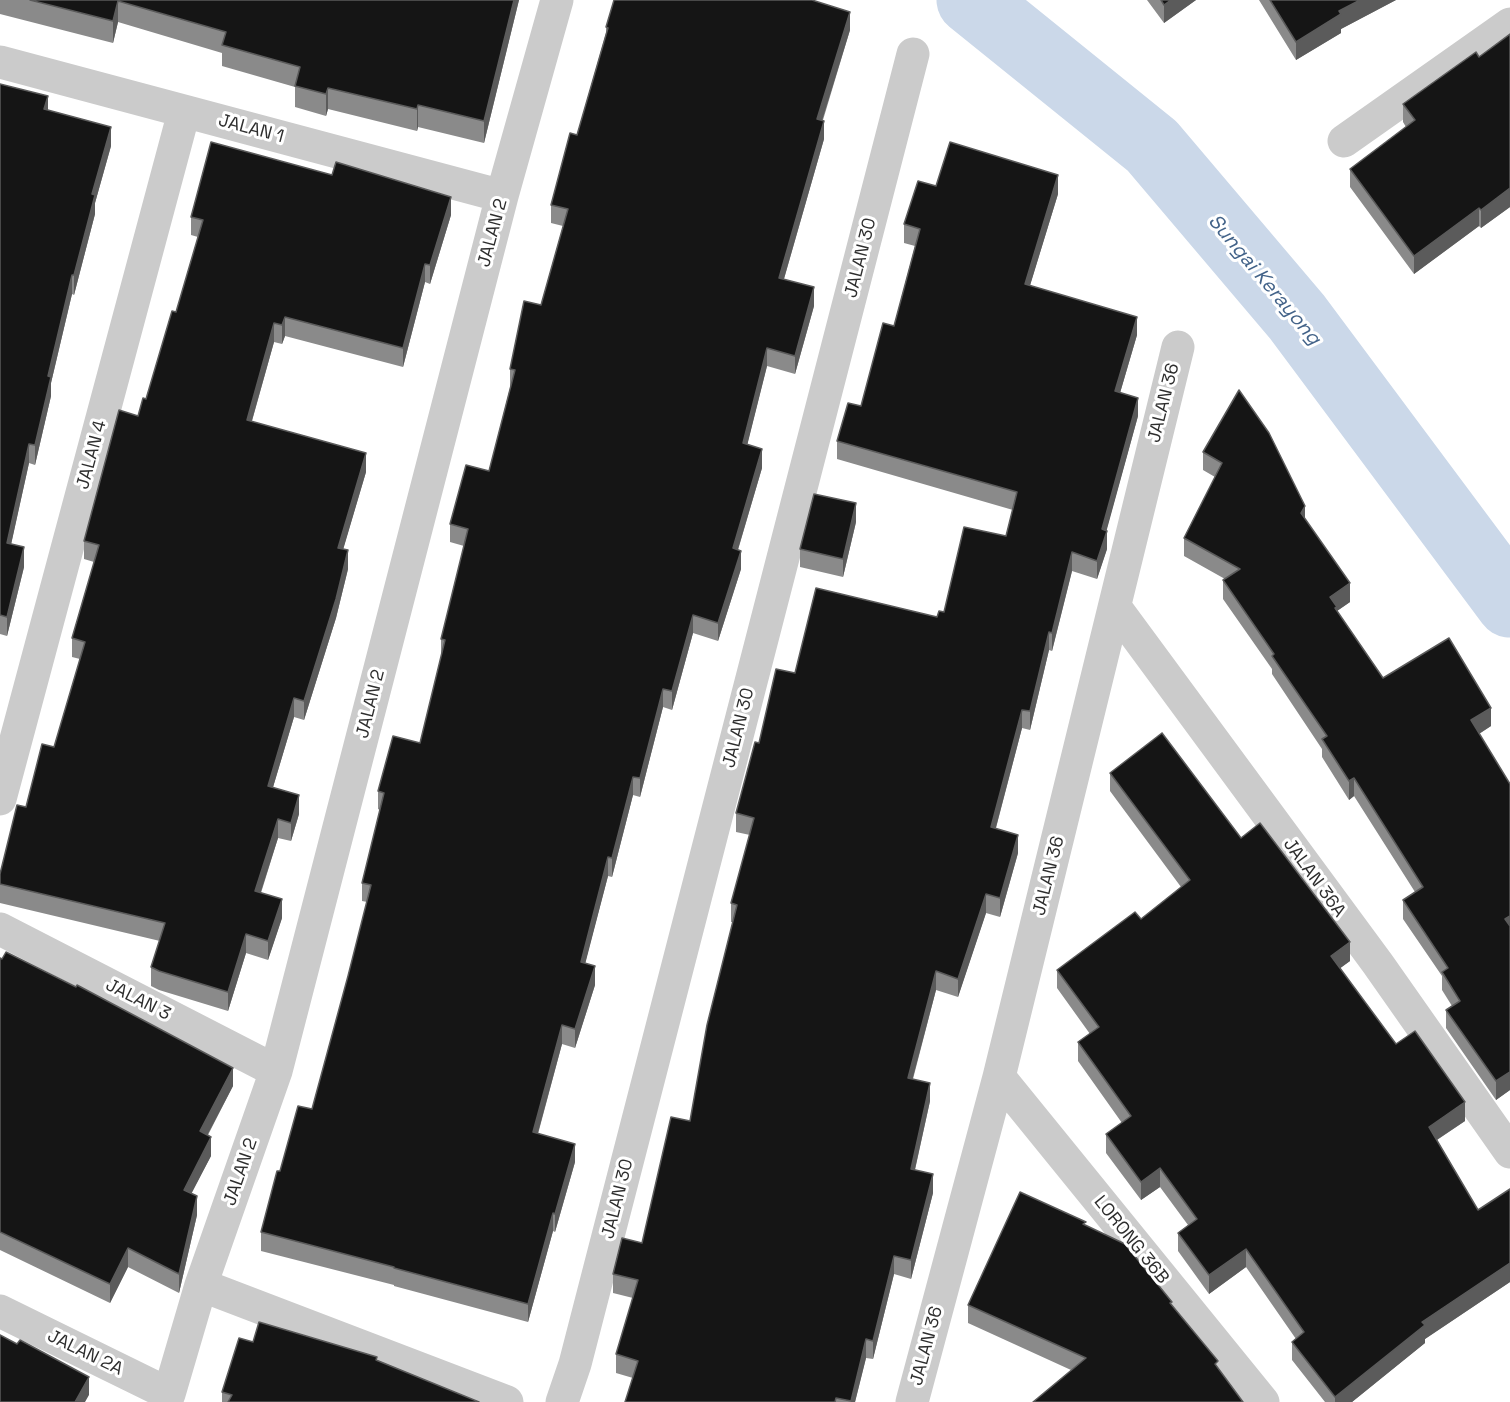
<!DOCTYPE html>
<html>
<head>
<meta charset="utf-8">
<style>
	body { margin:0 }
	canvas { display:block; background:#fff }
</style>
</head>
<body>
<canvas width="1510" height="1402"></canvas>
<script>
const ctx = document.querySelector('canvas').getContext('2d');
ctx.lineJoin = 'round';
const shape = rows => new Path2D(rows.map(r => 'M' + r).join(''));
function strokePath(path, color, width, dash) { ctx.strokeStyle = color; ctx.lineWidth = width; ctx.lineCap = dash ? 'butt' : 'round'; ctx.setLineDash(dash || []); ctx.stroke(path); }
function fill(path, color) { ctx.fillStyle = color; ctx.fill(path, 'evenodd'); }
function drawText(font, color, halo, rows, align = 'center') {
  ctx.font = font + ' "Space Grotesk",sans-serif'; ctx.lineWidth = 6; ctx.setLineDash([]); ctx.textBaseline = 'middle'; ctx.strokeStyle = halo; ctx.fillStyle = color; for (const [text, x, y, turn = 0] of rows) {
    ctx.save(); ctx.translate(x, y); ctx.rotate((+turn || 0) * Math.PI / 180); ctx.textAlign = isNaN(turn) ? turn : align; if (halo) ctx.strokeText(text, 0, 0); ctx.fillText(text, 0, 0); ctx.restore();
  }
}
strokePath(shape([
	[971,0,1152,146,1297,317,1510,603]
]), '#cbd8e9', 69);
strokePath(shape([
	[0,62,502,196],
	[1344,141,1510,24],
	[1115,607,1378,964,1510,1152],
	[0,799,184,112],
	[0,929,276,1071],
	[999,1077,1263,1402],
	[201,1285,507,1402],
	[0,1311,169,1394],
	[166,1402,169,1394,201,1285,276,1071,502,196,557,0],
	[562,1402,575,1364,913,54],
	[912,1402,999,1077,1178,347]
]), '#cbcbcb', 33);
fill(shape([
	[0,0,519,0,484,143,418,127,417,131,328,109,326,116,295,107,295,87,222,66,222,53,118,22,113,43,0,14],
	[1147,0,1196,0,1164,23],
	[1259,0,1396,0,1341,29,1341,33,1296,60],
	[606,27,850,30,823,120,824,139,784,279,814,306,795,374,767,366,747,445,762,468,738,550,741,569,718,641,693,633,672,710,663,707,640,797,633,795,612,877,608,876,585,963,595,985,575,1048,562,1044,538,1134,575,1162,555,1232,553,1231,528,1322,394,1286,394,1285,261,1251,261,1232,280,1171,312,1109,348,976,367,902,362,901,362,883,380,810,378,809,378,791,420,743,441,657,441,639,464,546,450,542,450,524,489,471,510,388,510,369,541,305,563,226,551,223,551,205,577,135,606,33],
	[1510,34,1510,207,1481,228,1479,226,1414,274,1350,187,1350,169,1406,127,1403,122,1403,104,1479,57],
	[0,84,111,146,95,203,95,214,74,295,72,294,51,383,51,396,35,465,29,463,11,544,24,567,7,636,0,634],
	[936,186,1058,194,1030,285,1137,335,1120,393,1138,416,1106,531,1107,549,1097,579,1072,571,1052,651,1049,650,1030,730,1022,728,996,828,1018,853,1000,917,986,913,958,997,936,990,913,1079,930,1101,915,1170,933,1193,911,1279,894,1274,873,1359,866,1358,855,1402,625,1402,633,1378,616,1373,616,1354,633,1298,613,1293,613,1274,642,1243,690,1121,733,922,731,922,731,903,750,835,736,832,736,813,759,743,795,673,937,617,944,612,1006,536,1013,510,837,459,837,441,861,406,894,326,915,246,904,243,904,224],
	[451,215,430,284,425,282,403,367,285,336,282,344,274,342,252,421,366,472,343,549,348,569,336,618,304,720,294,717,273,787,299,814,291,841,278,838,261,893,282,918,268,960,246,953,228,1011,159,990,151,986,151,967,160,941,0,903,0,874,26,807,54,747,80,659,72,657,72,638,94,562,84,559,84,541,138,416,146,399,176,312,198,237,191,235,191,217],
	[1239,390,1305,519,1350,602,1337,611,1383,678,1491,726,1479,734,1510,784,1510,1090,1496,1100,1446,1028,1446,1010,1452,1006,1442,990,1442,976,1403,919,1403,900,1415,892,1354,796,1349,800,1322,757,1322,749,1272,674,1272,669,1223,599,1223,580,1225,579,1184,556,1184,538,1215,477,1203,470,1203,452],
	[856,522,843,577,800,567,800,549],
	[1110,773,1241,838,1350,961,1340,968,1396,1044,1465,1121,1437,1140,1478,1210,1510,1189,1510,1282,1425,1339,1425,1343,1352,1402,1325,1402,1292,1360,1292,1342,1296,1339,1246,1267,1209,1294,1178,1251,1178,1233,1188,1225,1160,1187,1141,1200,1106,1153,1106,1134,1122,1123,1078,1061,1078,1042,1090,1034,1057,988,1057,970,1141,919,1181,887,1110,791],
	[0,958,233,1086,208,1135,211,1156,191,1193,197,1215,179,1293,128,1267,110,1303,0,1250],
	[1086,1226,1172,1302,1071,1370,968,1323,968,1305],
	[253,1342,377,1360,479,1402,222,1402,222,1392]
]), '#8a8a8a');
fill(shape([
	[514,0,519,0,484,143,484,121],
	[1171,0,1196,0,1164,23,1164,5],
	[1360,0,1396,0,1341,29,1341,33,1296,60,1296,42,1339,11],
	[118,1,118,22,113,43,113,21],
	[850,12,850,30,817,137,817,119],
	[328,88,328,109,326,116,326,94],
	[48,96,48,116,44,109],
	[418,105,418,127,417,131,417,109],
	[824,121,824,139,779,296,779,278],
	[111,127,111,146,95,203,95,214,74,295,74,275,92,194],
	[1058,175,1058,194,1025,302,1025,284],
	[1510,188,1510,207,1481,228,1481,210],
	[451,197,451,215,430,284,430,265],
	[1479,208,1479,226,1414,274,1414,256],
	[425,264,425,282,403,367,403,348],
	[72,275,72,294,51,383,51,396,35,465,35,445,48,376],
	[814,287,814,306,795,374,795,356],
	[285,317,285,336,282,344,282,325],
	[1137,317,1137,335,1115,410,1115,391],
	[274,323,274,342,247,438,247,420],
	[767,348,767,366,743,462,743,443],
	[1138,398,1138,416,1104,540,1107,531,1107,549,1097,579,1097,561,1102,529],
	[29,444,29,463,7,563,7,543],
	[762,449,762,468,733,566,733,548],
	[366,453,366,472,338,567,338,548],
	[856,503,856,522,843,577,843,559],
	[1305,506,1305,525,1301,513],
	[24,547,24,567,7,636,7,617],
	[348,550,348,569,336,618,304,720,304,701],
	[741,551,741,569,718,641,718,623],
	[1072,552,1072,571,1052,651,1052,633],
	[1350,583,1350,602,1337,611,1330,597],
	[693,615,693,633,672,710,672,691],
	[1049,632,1049,650,1030,730,1030,711],
	[663,689,663,707,640,797,640,778],
	[294,698,294,717,268,804,268,786],
	[1491,708,1491,726,1471,739,1471,720],
	[1022,710,1022,728,991,846,991,827],
	[633,777,633,795,612,877,612,858],
	[1354,778,1354,796,1349,800,1349,781],
	[299,795,299,814,291,841,291,823],
	[278,819,278,838,255,910,255,891],
	[1018,835,1018,853,1000,917,1000,898],
	[608,857,608,876,581,980,581,962],
	[986,894,986,913,958,997,958,979],
	[282,899,282,918,268,960,268,941],
	[1510,916,1510,934,1505,919],
	[246,934,246,953,228,1011,228,992],
	[1350,942,1350,961,1331,975,1331,956],
	[595,966,595,985,575,1048,575,1029],
	[936,971,936,990,908,1096,908,1078],
	[562,1025,562,1044,533,1151,533,1132],
	[233,1068,233,1086,200,1149,200,1131],
	[1510,1072,1510,1090,1496,1100,1496,1081],
	[930,1083,930,1101,911,1187,911,1169],
	[1465,1102,1465,1121,1429,1145,1429,1127],
	[211,1137,211,1156,184,1208,184,1190],
	[575,1144,575,1162,555,1232,555,1214],
	[1160,1168,1160,1187,1141,1200,1141,1182],
	[933,1174,933,1193,911,1279,911,1260],
	[197,1196,197,1215,179,1293,179,1274],
	[553,1213,553,1231,528,1322,528,1304],
	[128,1248,128,1267,110,1303,110,1284],
	[1246,1249,1246,1267,1209,1294,1209,1275],
	[894,1256,894,1274,873,1359,873,1341],
	[1510,1263,1510,1282,1425,1339,1425,1343,1352,1402,1335,1402,1335,1397,1422,1322],
	[866,1339,866,1358,855,1402,851,1402],
	[89,1377,89,1395,85,1402,75,1402]
]), '#5b5b5b');
const building = shape([
	[30,0,514,0,484,121,418,105,417,109,328,88,326,94,295,86,300,67,222,45,226,32,118,1,113,21,30,0],
	[614,0,812,0,850,12,817,119,824,121,779,278,814,287,795,356,767,348,743,443,762,449,733,548,741,551,718,623,693,615,672,691,663,689,640,778,633,777,612,858,608,857,581,962,595,966,575,1029,562,1025,533,1132,575,1144,555,1214,553,1213,528,1304,394,1268,394,1267,261,1232,277,1171,280,1171,298,1106,312,1109,348,976,371,885,362,883,384,793,378,791,393,736,420,743,445,640,441,639,468,529,450,524,466,465,489,471,515,370,510,369,524,301,541,305,568,209,551,205,570,133,577,135,608,28,606,27,614,0],
	[1161,0,1171,0,1164,5,1161,0],
	[1270,0,1360,0,1339,11,1341,14,1296,42,1270,0],
	[1510,34,1510,188,1481,210,1479,208,1414,256,1350,169,1415,120,1403,104,1476,52,1479,57,1510,34],
	[0,84,48,96,44,109,111,127,92,194,95,195,74,275,72,275,48,376,51,377,35,445,29,444,7,543,24,547,7,617,0,615,0,84],
	[211,142,332,175,336,162,451,197,430,265,425,264,403,348,285,317,282,325,274,323,247,420,366,453,338,548,348,550,336,599,304,701,294,698,268,786,299,795,291,823,278,819,255,891,282,899,268,941,246,934,228,992,159,971,151,967,165,923,0,884,0,874,17,805,26,807,42,744,54,747,85,642,72,638,99,545,84,541,119,410,138,416,143,398,146,399,172,311,176,312,203,220,191,217,211,142],
	[950,142,1058,175,1025,284,1137,317,1115,391,1138,398,1102,529,1107,531,1097,561,1072,552,1052,633,1049,632,1030,711,1022,710,991,827,1018,835,1000,898,986,894,958,979,936,971,908,1078,930,1083,911,1169,933,1174,911,1260,894,1256,873,1341,866,1339,851,1401,836,1398,835,1402,625,1402,638,1361,616,1354,638,1280,613,1274,622,1238,642,1243,671,1117,690,1121,707,1025,737,905,731,903,754,818,736,813,755,742,759,743,776,669,795,673,816,588,937,617,939,611,944,612,964,527,1006,536,1017,492,837,441,848,403,861,406,883,323,894,326,920,229,904,224,918,181,936,186,950,142],
	[1239,390,1269,433,1305,506,1301,513,1350,583,1330,597,1337,607,1335,608,1383,678,1449,638,1491,708,1471,720,1510,784,1510,916,1505,919,1510,926,1510,1072,1496,1081,1446,1010,1460,1001,1442,972,1448,968,1403,900,1423,887,1354,778,1349,781,1322,739,1327,736,1272,656,1274,654,1223,580,1240,569,1184,538,1222,463,1203,452,1239,390],
	[814,494,856,503,843,559,800,549,814,494],
	[1162,733,1241,838,1260,823,1350,942,1331,956,1396,1044,1415,1031,1465,1102,1429,1127,1478,1210,1510,1189,1510,1263,1422,1322,1425,1325,1335,1397,1292,1342,1304,1332,1246,1249,1209,1275,1178,1233,1197,1219,1160,1168,1141,1182,1106,1134,1131,1116,1078,1042,1099,1027,1057,970,1135,912,1141,919,1190,880,1110,773,1162,733],
	[6,952,76,987,77,985,233,1068,200,1131,211,1137,184,1190,197,1196,179,1274,128,1248,110,1284,0,1232,0,958,2,959,6,952],
	[1020,1192,1086,1222,1083,1224,1125,1244,1172,1302,1170,1303,1218,1361,1215,1364,1243,1402,1033,1402,1086,1358,968,1305,1020,1192],
	[259,1322,377,1357,376,1360,479,1402,228,1402,232,1395,222,1392,239,1338,253,1342,259,1322],
	[0,1335,17,1344,20,1340,89,1377,75,1402,0,1402,0,1335]
]);
fill(building, '#151515');
strokePath(building, '#5b5b5b', 1.5);
drawText('18px', '#2e2e2e', '#fff', [
	["JALAN 1",251,129,15],
	["JALAN 2",493,233,-75],
	["JALAN 30",861,258,-76],
	["JALAN 36",1164,403,-76],
	["JALAN 4",92,455,-75],
	["JALAN 2",371,704,-76],
	["JALAN 30",739,728,-76],
	["JALAN 36",1049,876,-76],
	["JALAN 36A",1314,878,54],
	["JALAN 3",138,1000,27],
	["JALAN 2",241,1172,-71],
	["JALAN 30",618,1199,-76],
	["LORONG 36B",1131,1240,51],
	["JALAN 36",927,1346,-75],
	["JALAN 2A",85,1353,26]
]);
drawText('italic 20px', '#436389', '#fff', [
	["Sungai Kerayong",1264,280,50]
]);
</script>
</body>
</html>
